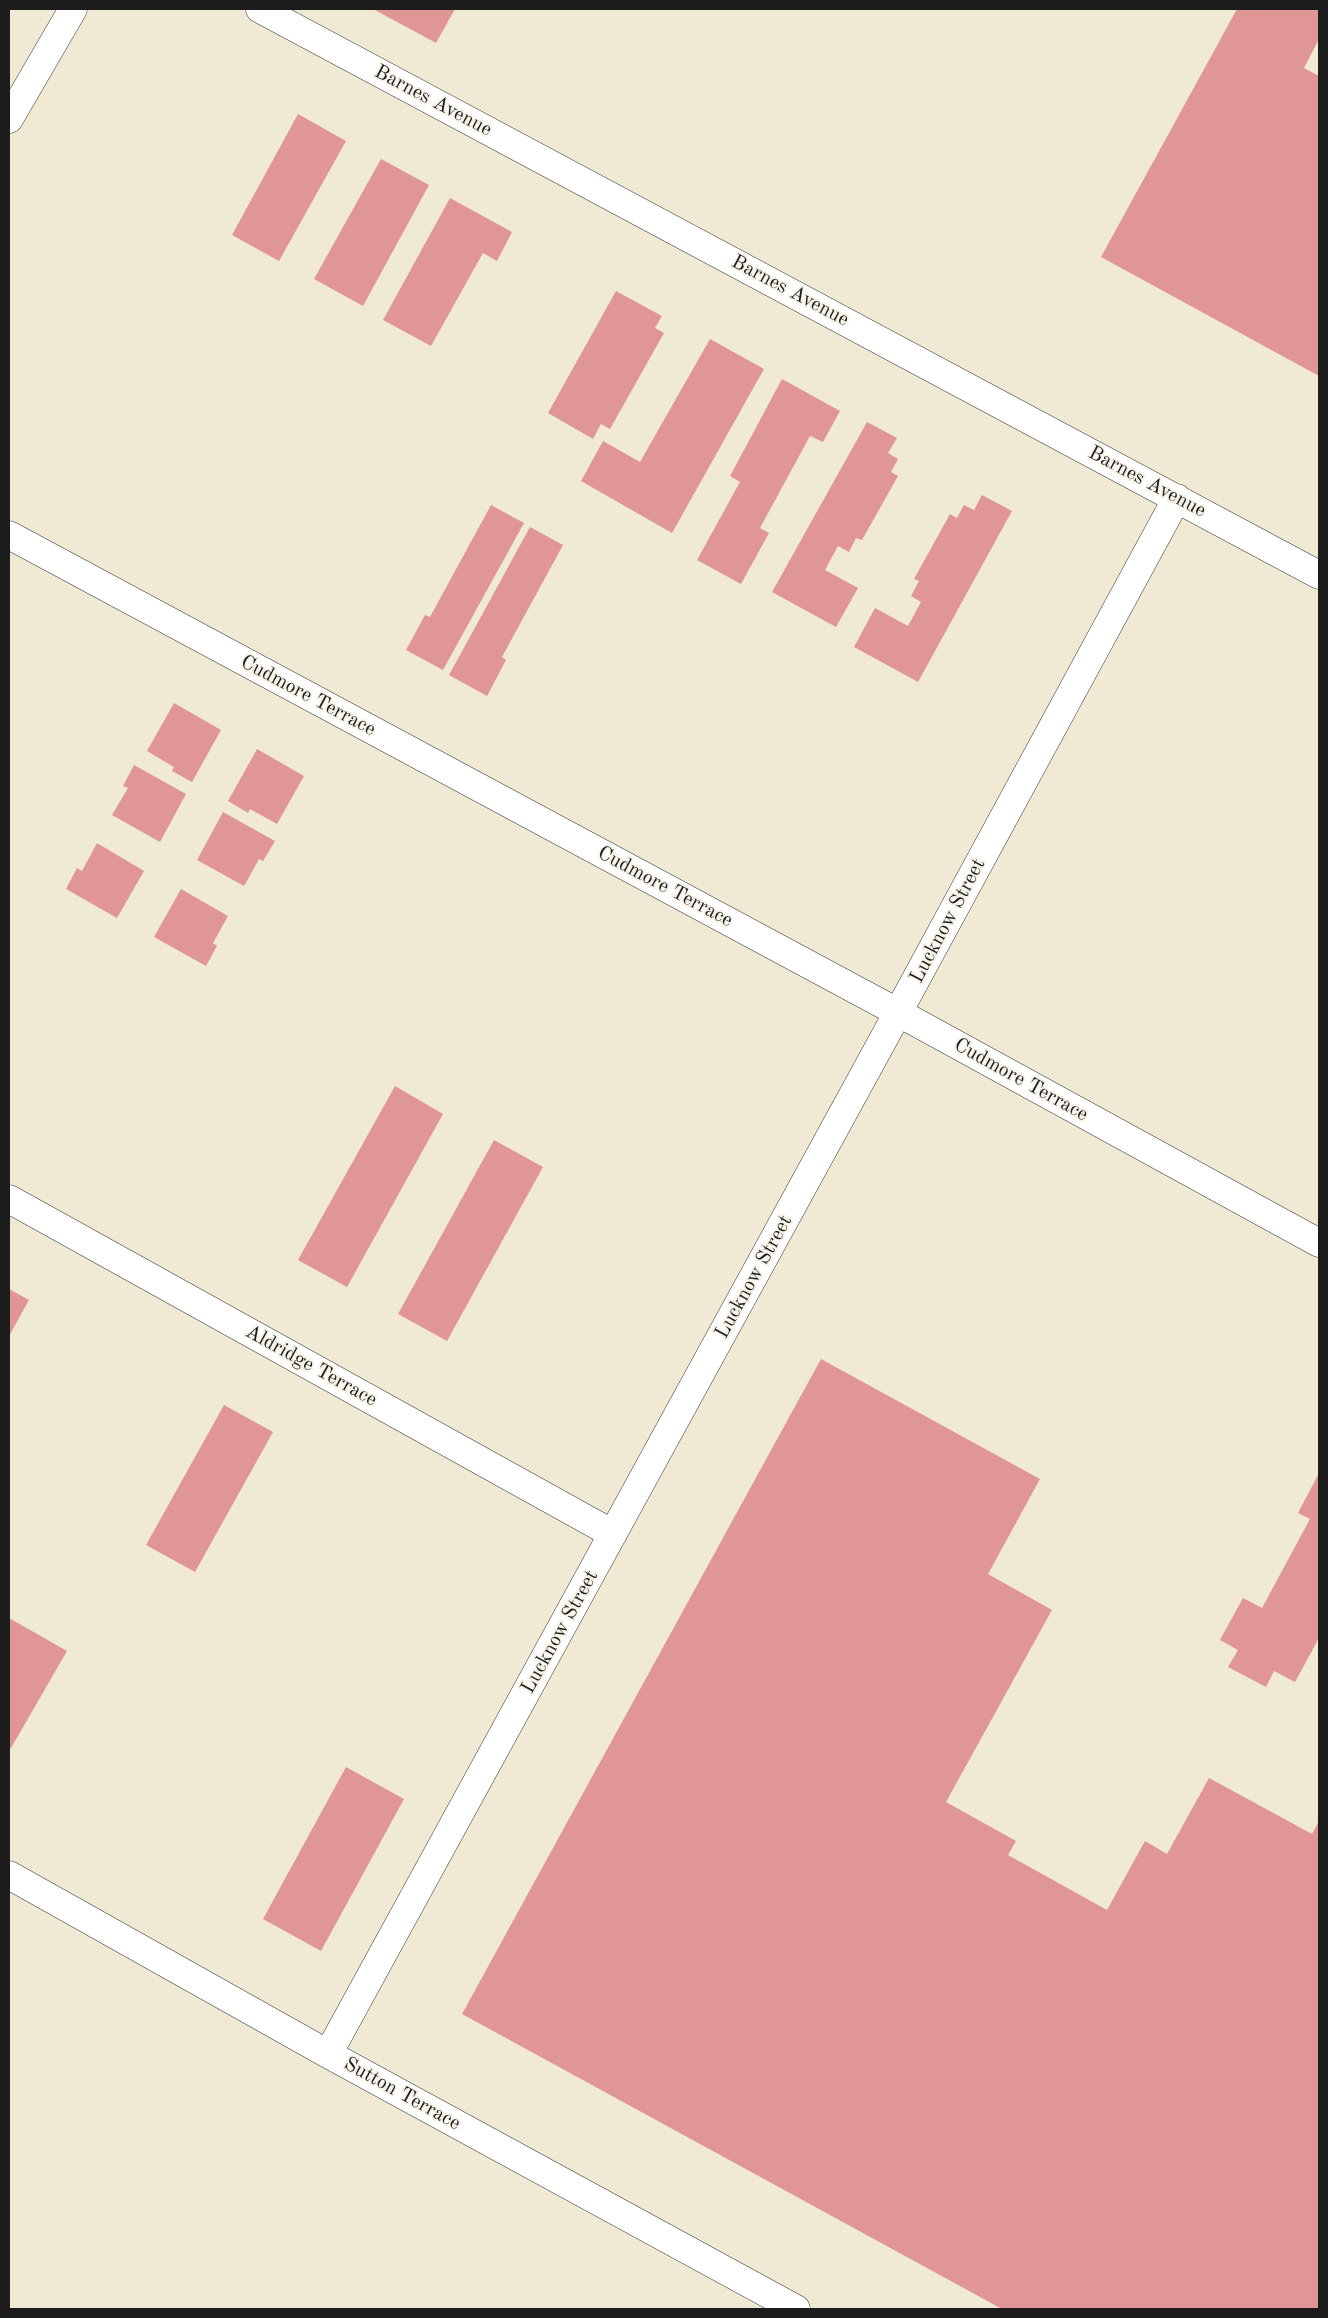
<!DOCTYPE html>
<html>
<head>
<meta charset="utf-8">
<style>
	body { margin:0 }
	#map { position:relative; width:1328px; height:2318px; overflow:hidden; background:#f0ead4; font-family:"Old Standard TT",serif }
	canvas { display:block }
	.frame { position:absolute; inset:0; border:10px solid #1c1c1c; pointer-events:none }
</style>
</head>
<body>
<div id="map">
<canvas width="1328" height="2318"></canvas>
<div class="frame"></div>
</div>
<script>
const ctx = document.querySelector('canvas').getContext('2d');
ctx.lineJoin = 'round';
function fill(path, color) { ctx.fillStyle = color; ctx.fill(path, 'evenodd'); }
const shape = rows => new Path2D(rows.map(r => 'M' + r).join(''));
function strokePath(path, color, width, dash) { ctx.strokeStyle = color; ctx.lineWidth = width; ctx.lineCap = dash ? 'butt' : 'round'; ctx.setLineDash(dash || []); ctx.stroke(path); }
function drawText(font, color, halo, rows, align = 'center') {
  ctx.font = font + ' "Old Standard TT",serif'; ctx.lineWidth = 4; ctx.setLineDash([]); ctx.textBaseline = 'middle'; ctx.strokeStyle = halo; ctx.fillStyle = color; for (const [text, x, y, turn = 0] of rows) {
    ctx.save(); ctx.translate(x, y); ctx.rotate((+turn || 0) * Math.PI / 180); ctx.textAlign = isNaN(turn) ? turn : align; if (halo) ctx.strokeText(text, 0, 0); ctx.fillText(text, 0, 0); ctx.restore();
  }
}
fill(shape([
	[373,9,455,9,436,43],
	[1237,9,1319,9,1319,39,1304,68,1319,76,1319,376,1101,257],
	[298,114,346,141,279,261,232,235],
	[381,159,429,185,363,306,314,279],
	[450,198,512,232,497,261,483,253,431,346,383,320],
	[616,291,662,316,655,328,664,333,610,429,601,424,593,439,548,413],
	[710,339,764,369,672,533,581,481,603,441,640,462],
	[782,379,840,411,823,442,810,436,760,528,769,533,741,584,697,560,740,482,730,476],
	[867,422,897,438,888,453,898,459,891,472,898,476,862,540,856,538,849,552,838,546,825,570,858,588,836,627,772,592],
	[982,495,1012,511,918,682,854,647,875,608,908,626,921,602,911,596,919,581,914,579,950,514,957,518,964,505,974,510],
	[491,505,524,523,443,670,406,650,425,615,430,617],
	[530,527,563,545,502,657,506,660,487,696,449,675],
	[174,703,221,730,192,782,172,771,174,767,147,751],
	[257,749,304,776,277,824,250,809,248,813,228,801],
	[134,765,186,794,160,842,112,815,128,788,123,786],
	[223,812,275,841,263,861,259,859,244,886,197,860],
	[97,843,144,871,117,918,66,889,77,868,82,871],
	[181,889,228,916,213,943,217,946,206,966,154,937],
	[395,1086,443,1114,347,1287,298,1260],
	[494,1140,543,1167,447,1341,398,1314],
	[9,1289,29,1300,9,1336],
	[821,1359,1040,1479,988,1574,1052,1610,946,1802,1016,1841,1008,1855,1107,1910,1145,1841,1167,1854,1209,1778,1312,1834,1319,1821,1319,2309,1002,2309,462,2014],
	[224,1405,273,1432,195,1572,146,1545],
	[1319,1473,1319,1638,1295,1682,1274,1671,1266,1687,1228,1667,1238,1650,1220,1640,1243,1598,1262,1608,1310,1519,1298,1513],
	[9,1618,67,1651,11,1748,9,1747],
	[346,1767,404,1799,321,1951,263,1919]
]), '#df9695');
const minor = shape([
	[260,9,1319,575],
	[9,119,73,9],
	[9,535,899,1013,1319,1243],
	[9,1199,613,1534],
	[9,1875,328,2054,796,2309],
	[328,2054,883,1040,1177,498]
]);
strokePath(minor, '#3c3b38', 29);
strokePath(minor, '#fff', 28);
drawText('20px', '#1c1c1c', '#f7f3e8', [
	["Barnes Avenue",433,101,28],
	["Barnes Avenue",790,291,28],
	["Barnes Avenue",1147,482,28],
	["Cudmore Terrace",308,696,28],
	["Cudmore Terrace",665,887,28],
	["Lucknow Street",948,921,-62],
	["Cudmore Terrace",1021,1080,29],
	["Lucknow Street",754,1277,-61],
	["Aldridge Terrace",311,1366,29],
	["Lucknow Street",560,1632,-61],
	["Sutton Terrace",402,2094,29]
]);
</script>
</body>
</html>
